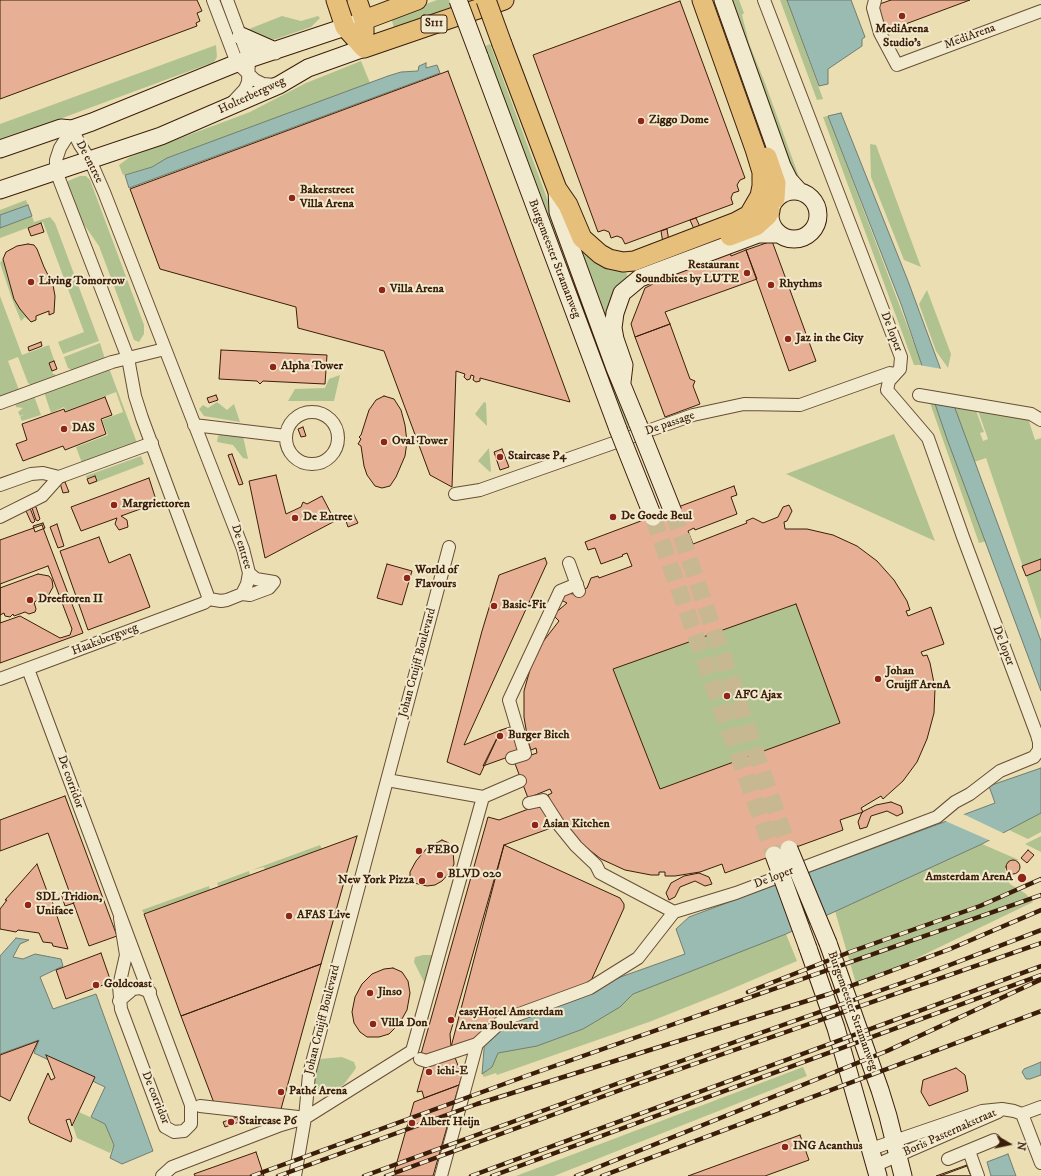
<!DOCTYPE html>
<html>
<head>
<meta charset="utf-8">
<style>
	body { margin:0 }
	#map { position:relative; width:1041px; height:1176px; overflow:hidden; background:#ebdeb3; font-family:"IM FELL DW Pica",serif }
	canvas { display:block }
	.north { position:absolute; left:989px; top:1124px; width:40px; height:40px; -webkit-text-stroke:3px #f2eace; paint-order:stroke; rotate:99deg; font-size:11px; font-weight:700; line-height:16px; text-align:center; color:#3b1e09 }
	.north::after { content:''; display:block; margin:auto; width:14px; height:18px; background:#3b1e09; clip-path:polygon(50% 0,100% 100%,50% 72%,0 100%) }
</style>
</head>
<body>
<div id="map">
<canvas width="1041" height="1176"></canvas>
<div class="north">N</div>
</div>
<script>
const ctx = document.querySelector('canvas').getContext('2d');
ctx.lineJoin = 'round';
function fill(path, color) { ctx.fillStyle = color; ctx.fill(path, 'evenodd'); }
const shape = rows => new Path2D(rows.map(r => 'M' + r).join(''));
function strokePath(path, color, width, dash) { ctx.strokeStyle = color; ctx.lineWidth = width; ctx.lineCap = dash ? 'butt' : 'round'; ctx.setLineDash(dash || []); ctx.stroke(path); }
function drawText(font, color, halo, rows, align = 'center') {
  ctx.font = font + ' "IM FELL DW Pica",serif'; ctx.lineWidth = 4; ctx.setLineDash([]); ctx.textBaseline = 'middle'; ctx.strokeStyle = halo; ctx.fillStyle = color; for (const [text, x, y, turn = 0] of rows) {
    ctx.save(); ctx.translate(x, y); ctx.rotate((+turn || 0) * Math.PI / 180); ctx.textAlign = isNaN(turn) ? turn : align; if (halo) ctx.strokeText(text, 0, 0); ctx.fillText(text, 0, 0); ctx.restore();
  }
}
fill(shape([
	[437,0,472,0,394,28,391,17],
	[730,0,739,0,744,13,742,15,749,43,765,83,799,177,795,179],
	[780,0,787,0,823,99,817,100],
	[282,16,301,21,318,16,320,18,311,27,276,39,267,41,244,31],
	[490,44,599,339,593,343,483,47],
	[216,45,217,57,214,62,0,141,0,124],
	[361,61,370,83,167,158,152,167,123,175,119,165,130,157,250,112,306,83],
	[828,116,922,365,914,365,823,117],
	[870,144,876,145,921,267,904,260,871,177],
	[80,176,86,176,90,180,144,325,144,334,139,342,134,340,99,246,76,213,66,185,68,181],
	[26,200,28,205,0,215,0,210],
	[32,216,34,222,50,217,55,223,99,341,63,354,58,342,84,332,43,222,0,238,0,228],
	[579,248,595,263,604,267,625,269,629,281,609,328],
	[3,259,14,299,29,319,28,320,25,317,21,321,12,299,0,263],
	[927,290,951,354,948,368,936,351,919,304],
	[0,296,22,355,49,345,57,369,54,361,49,363,53,374,55,374,56,377,31,385,28,383,18,357,8,361,19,390,0,398],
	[100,343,105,359,72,370,68,368,64,357],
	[604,366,607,366,631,427,624,430,602,368],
	[109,368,137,443,82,463,76,447,108,435,102,420,123,412,116,392,66,411,64,407,51,413,44,392],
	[340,375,334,401,288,401,295,389,325,388,329,379],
	[34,396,41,415,22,421,20,417,25,414,20,416,18,412,23,408,16,407,15,403],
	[929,400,936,402,987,541,979,543],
	[217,402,227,410,234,404,240,422,204,416,199,409,203,405,208,408],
	[484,402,486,403,487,426,475,414],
	[953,404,975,408,984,432,980,433,983,441,988,439,977,408,1028,418,1035,440,1041,438,1041,620,986,458,974,462],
	[227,432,243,436,248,459,243,458,233,445,217,442,218,436],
	[894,434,935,541,786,474],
	[489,448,491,471,490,472,478,461],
	[141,456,144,464,89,485,97,480,95,476,87,479,86,476],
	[796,604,840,723,660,789,613,669],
	[1041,813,1041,832,1028,839,1009,830],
	[1041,836,1041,852,1025,844],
	[982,844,1019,860,1012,860,1005,867,1006,878,1010,884,1026,894,1033,902,857,987,835,911],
	[320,845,322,849,265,870,264,867,252,870],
	[249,871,250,875,219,887,217,883],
	[209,886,210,890,144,914,142,910],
	[783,934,786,934,797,961,722,993,649,1022,497,1075,496,1073,484,1077,482,1074,492,1067,498,1053,537,1046,583,1029,620,1007,633,994],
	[423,955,432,955,435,958,425,984,414,962,415,957],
	[342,1057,354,1062,356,1068,354,1071,344,1084,335,1091,322,1096,317,1095,313,1090,316,1061,320,1059],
	[803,1067,807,1076,554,1176,516,1176],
	[79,1112,105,1124,114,1145,110,1153,77,1138,73,1126]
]), '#b1c291');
const water = shape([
	[787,0,851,0,865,37,862,39,862,46,828,69,828,84,819,86,787,0],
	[426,63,426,68,437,65,440,73,129,188,125,175,152,167,167,158,388,76,401,72,418,71,419,66,426,63],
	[841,113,908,281,1041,641,1041,691,947,439,901,304,828,116,841,113],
	[28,205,32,216,0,228,0,215,28,205],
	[1041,768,1041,813,982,844,786,934,633,994,620,1007,583,1029,537,1046,498,1053,492,1067,482,1074,486,1025,685,954,676,929,689,917,995,803,989,786,1041,768],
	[16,938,29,940,20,944,13,957,23,959,35,954,61,959,63,966,40,977,53,1009,96,994,153,1151,122,1164,110,1158,114,1145,105,1124,91,1117,105,1087,34,1053,39,1040,0,1054,0,956,16,938],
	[1041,1062,1041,1075,1030,1079,1026,1079,1022,1072,1024,1069,1041,1062],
	[1008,1154,1016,1176,991,1176,987,1162,1008,1154]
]);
fill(water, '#99bbb2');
strokePath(water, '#737c6e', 1);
fill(shape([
	[919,365,942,369,956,406,932,402],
	[961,813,1005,834,991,841,943,820]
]), '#ebdeb3');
const building = shape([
	[0,0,197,0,202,11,197,13,200,21,196,23,197,26,0,99,0,0],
	[891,0,970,0,884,32,874,6,891,0],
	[680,1,745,178,740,180,737,185,739,191,733,193,731,198,733,204,625,244,622,238,617,236,611,238,609,232,604,230,598,232,533,55,680,1],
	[448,71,570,402,480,378,480,381,476,382,473,380,474,376,471,375,470,379,467,380,464,377,465,374,456,371,452,487,430,475,384,351,298,328,296,307,160,269,130,189,448,71],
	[696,218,714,257,707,259,690,220,696,218],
	[41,223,44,232,31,236,28,228,41,223],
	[667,229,674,272,668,274,661,231,667,229],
	[772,241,816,361,789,371,746,250,772,241],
	[28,244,34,245,37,249,44,267,53,285,55,296,54,313,49,315,49,311,36,316,36,320,31,322,20,309,14,299,3,259,6,252,17,246,28,244],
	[746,250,757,279,665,312,670,324,635,337,631,324,645,288,653,284,652,280,730,251,731,256,746,250],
	[670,324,690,379,695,381,693,386,700,404,665,417,635,337,670,324],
	[41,342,42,346,29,351,28,347,41,342],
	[221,350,327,355,325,384,263,381,260,384,257,381,219,379,221,350],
	[54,361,57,369,52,371,49,363,54,361],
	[216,395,218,400,209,403,207,398,216,395],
	[384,396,394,399,401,410,405,425,407,442,405,456,396,477,390,486,382,488,375,486,367,475,364,466,361,446,358,444,361,439,359,437,361,435,369,410,376,400,384,396],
	[105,397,112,415,101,419,106,434,65,450,63,446,23,461,16,444,27,440,22,424,64,409,65,412,105,397],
	[303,427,306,436,301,437,298,429,303,427],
	[502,449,509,467,500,470,494,452,502,449],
	[232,454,243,484,239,485,228,455,232,454],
	[276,475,286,514,301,507,303,502,307,504,322,496,335,521,265,558,249,481,276,475],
	[95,476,97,481,89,484,87,479,95,476],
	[149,478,157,503,121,516,127,520,128,527,119,530,115,524,117,518,81,531,71,507,149,478],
	[65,482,69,492,63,493,60,483,65,482],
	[734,486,737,495,731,497,737,514,695,530,694,528,688,531,693,544,747,523,746,521,753,518,763,523,778,517,783,507,789,505,792,511,787,521,784,522,785,529,807,529,833,535,857,546,877,561,894,580,907,601,910,610,906,611,908,616,931,607,944,644,921,652,923,656,927,655,930,663,935,688,934,713,927,739,917,762,903,781,883,799,881,796,861,808,863,812,840,820,843,830,725,873,722,864,700,872,675,876,665,876,665,872,659,872,659,875,651,875,625,870,601,859,582,844,564,825,551,803,548,795,552,793,550,789,528,798,514,761,537,753,536,748,531,750,528,741,524,717,524,691,531,666,542,643,559,621,553,615,567,603,557,598,562,589,572,594,587,588,591,578,598,576,599,578,632,566,627,553,622,555,623,556,601,564,595,548,588,550,585,542,734,486],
	[796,604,840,723,660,789,613,669,796,604],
	[33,506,36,507,40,519,38,521,36,520,32,508,33,506],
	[30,508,35,521,33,523,31,522,26,511,30,508],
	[354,515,358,523,348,527,345,518,354,515],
	[43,523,45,528,35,532,33,526,43,523],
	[57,524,64,546,58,548,50,527,57,524],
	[42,525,83,633,0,663,0,540,42,525],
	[99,537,109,563,130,554,150,607,88,630,60,551,99,537],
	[545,558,547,563,464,745,501,730,480,775,447,762,482,631,499,575,545,558],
	[1041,559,1041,570,1026,576,1022,566,1041,559],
	[387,564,412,571,402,605,377,598,387,564],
	[48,566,72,629,70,635,60,638,20,616,0,623,0,584,48,566],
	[38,574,49,576,52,580,53,587,48,596,34,602,36,609,35,612,29,614,25,612,14,616,13,614,10,617,5,616,4,613,0,615,0,588,38,574],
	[513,726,522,752,483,766,501,730,513,726],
	[65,796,117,936,89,946,48,833,0,851,0,820,65,796],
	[891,802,901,806,903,813,897,816,887,811,871,816,867,827,860,829,858,822,862,812,876,805,891,802],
	[542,804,551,828,504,845,450,1034,451,1047,427,1056,421,1054,488,817,499,820,542,804],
	[357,836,321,964,181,1016,144,914,357,836],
	[442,840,449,843,453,851,454,864,451,871,442,881,435,885,427,886,414,883,410,876,410,872,416,861,427,848,442,840],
	[504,845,620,898,624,904,624,908,590,983,583,989,486,1025,481,1036,451,1047,504,845],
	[1028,850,1034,855,1027,863,1021,858,1028,850],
	'1006 867a7 7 0 1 1 14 0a7 7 0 1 1-14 0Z',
	[37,864,51,902,52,901,68,949,53,946,52,943,43,942,39,933,18,930,16,932,0,929,0,909,7,900,5,900,37,864],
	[699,873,709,877,712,884,705,886,695,881,680,887,675,897,669,900,666,893,671,883,684,876,699,873],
	[70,891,74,903,65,906,61,894,70,891],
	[101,953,111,982,66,999,56,970,101,953],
	[321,964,281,1109,214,1103,181,1016,321,964],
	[393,968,402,972,408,981,410,993,407,1010,399,1024,389,1034,379,1037,367,1037,360,1032,354,1023,352,1012,355,997,362,984,372,974,384,969,393,968],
	[38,1041,10,1101,0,1096,0,1055,38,1041],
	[451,1047,462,1076,459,1085,424,1098,422,1091,417,1092,427,1056,451,1047],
	[46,1055,95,1077,72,1126,70,1119,66,1120,72,1138,71,1142,30,1123,28,1118,48,1073,51,1080,55,1078,46,1055],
	[956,1068,965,1075,968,1091,929,1106,921,1092,923,1080,956,1068],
	[459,1085,433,1176,393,1176,414,1102,459,1085],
	[237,1117,239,1122,225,1127,223,1122,237,1117],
	[800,1135,809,1160,765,1176,688,1176,800,1135],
	[256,1152,264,1176,195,1176,194,1174,256,1152],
	[967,1165,971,1176,936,1176,967,1165],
	[967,1166,971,1176,940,1176,967,1166]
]);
fill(building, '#e7b094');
strokePath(building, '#3b1e09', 1);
strokePath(shape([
	[673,512,789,849],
	[653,517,774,855]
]), '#c8b891', 17, [17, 8]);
const street = shape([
	[213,0,237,63,255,80,263,84,276,85],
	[227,0,249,59,248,82,245,89,232,103],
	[875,0,873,8,880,33,897,65,1041,11],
	[72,129,80,145,90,160,104,192,243,549,249,573,247,584,242,594,227,600,221,601,209,599,142,418,135,396,128,358,56,171,56,160,60,148,72,129],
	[919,395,1031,414,1041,420],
	[0,403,112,362,165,349],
	'286 438a26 26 0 1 1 52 0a26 26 0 1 1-52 0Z',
	[194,425,286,436],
	[0,485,31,474,43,473,59,477],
	[455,494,480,490,693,415,744,404,800,405,890,373],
	[0,517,42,496,59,477,152,443],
	[569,563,579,591],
	[242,594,250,595,269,588,274,582,256,579,249,573],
	[28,669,191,1105,191,1124,184,1131,174,1132,165,1127,121,1009,119,986,126,955,120,918],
	[0,679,204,603,209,599],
	[512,758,525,754,509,700,560,591,577,584],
	[387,780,483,797],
	[529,803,543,800,559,825,576,846,596,865,600,873,674,912,736,893,937,817,955,802,970,794,1000,771,1034,757,1039,750,1039,742,1037,735,963,537,928,438,887,390,889,381,900,369,901,357,764,0],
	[119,1001,133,989,140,988,150,992],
	[420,1059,426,1061,477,1044,503,1020,590,988,638,958,674,912],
	[200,1106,298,1117],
	[1022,1114,1041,1163],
	[871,1149,982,1111,1002,1109,1014,1111,1022,1114,1041,1107],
	[969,1151,978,1176],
	[948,1159,994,1140],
	[876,1165,998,1112],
	[162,1176,172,1167,281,1125,305,1118,412,1051,483,797,520,781],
	[295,1176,305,1118,309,1074,449,547],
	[441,1176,477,1044]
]);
const secondary = shape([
	[723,0,782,166,789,180,798,190],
	[241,36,275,51],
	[479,56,618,429],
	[0,149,61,128,72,129,92,122,237,63,357,23],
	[557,189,558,212,615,368,638,424],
	[0,190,161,136,279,85,308,68,364,48],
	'770 215a24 24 0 1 1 48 0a24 24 0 1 1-48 0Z',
	[622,382,624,365,615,339,613,328,615,313,622,293,640,278,758,234,778,234],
	[828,943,880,1090,888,1116,903,1176],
	[808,948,836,1028,878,1176]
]);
const primary = shape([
	[336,0,345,27,364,48],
	[357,0,364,20,364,33],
	[364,20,417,0],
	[502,44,557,189,568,205,582,238,600,254,609,259,623,262,634,261,736,222,749,215,760,196,762,186,762,172,755,149,702,0],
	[364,48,504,0],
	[767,157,776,183,775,199],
	[730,236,756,226,767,216,770,211]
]);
strokePath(street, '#674e34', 14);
strokePath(secondary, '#3b1e09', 19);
strokePath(primary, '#3b1e09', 21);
strokePath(street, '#f2eace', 12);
strokePath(secondary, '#f2eace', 17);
strokePath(primary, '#e6bf7a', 19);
const rail = shape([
	[748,992,850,952,980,906,1041,879],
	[252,1176,526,1076,1041,895],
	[278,1176,477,1104,829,994,950,949,1041,910],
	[364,1176,619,1083,913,979,1041,930],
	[386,1176,634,1085,1041,943],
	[471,1176,1041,966],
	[492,1176,1041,975],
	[576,1176,887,1051,1040,980],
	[602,1176,1041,1011]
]);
strokePath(rail, '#3b1e09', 4.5);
strokePath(rail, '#f2eace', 3, [9]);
const secondaryBridge = shape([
	[458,0,479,56],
	[638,424,673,512],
	[618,429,653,517],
	[789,849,828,943],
	[774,855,808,948]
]);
const primaryBridge = shape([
	[486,0,502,44]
]);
strokePath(secondaryBridge, '#3b1e09', 19, []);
strokePath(primaryBridge, '#3b1e09', 21, []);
strokePath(secondaryBridge, '#f2eace', 17);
strokePath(primaryBridge, '#e6bf7a', 19);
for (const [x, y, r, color] of [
	[902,16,4,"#8f2418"],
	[641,121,4,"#8f2418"],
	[292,198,4,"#8f2418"],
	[747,273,4,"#8f2418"],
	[31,282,4,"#8f2418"],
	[771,285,4,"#8f2418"],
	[382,290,4,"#8f2418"],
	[788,339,4,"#8f2418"],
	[273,367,4,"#8f2418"],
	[64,429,4,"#8f2418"],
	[384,442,4,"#8f2418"],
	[500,457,4,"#8f2418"],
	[114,505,4,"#8f2418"],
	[613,517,4,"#8f2418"],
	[295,518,4,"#8f2418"],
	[407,578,4,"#8f2418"],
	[30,600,4,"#8f2418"],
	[494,606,4,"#8f2418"],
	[878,679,4,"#8f2418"],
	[727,696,4,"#8f2418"],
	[500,736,4,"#8f2418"],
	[535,825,4,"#8f2418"],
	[419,851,4,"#8f2418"],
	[440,875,4,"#8f2418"],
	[1022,878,5,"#8f2418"],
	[422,881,4,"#8f2418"],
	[28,905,4,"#8f2418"],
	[289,916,4,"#8f2418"],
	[96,985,4,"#8f2418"],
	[370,993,4,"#8f2418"],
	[451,1020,4,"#8f2418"],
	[373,1024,4,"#8f2418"],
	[429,1072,4,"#8f2418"],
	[281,1092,4,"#8f2418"],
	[231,1122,4,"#8f2418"],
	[412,1123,4,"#8f2418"],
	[785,1147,4,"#8f2418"]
]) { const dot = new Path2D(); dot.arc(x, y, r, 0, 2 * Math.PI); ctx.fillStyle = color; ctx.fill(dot); strokePath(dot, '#f2eace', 1.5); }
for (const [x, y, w] of [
	[434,24,26]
]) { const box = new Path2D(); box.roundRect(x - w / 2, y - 9, w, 18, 3); ctx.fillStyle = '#f2eace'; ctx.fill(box); strokePath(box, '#3b1e09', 1); }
drawText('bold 11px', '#3b1e09', null, [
	["S111",434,24]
]);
drawText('bold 12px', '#3b1e09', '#f2eace', [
	["MediArena",902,30,"center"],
	["Studio's",902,44,"center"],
	["Ziggo Dome",649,121],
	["Bakerstreet",300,191],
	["Villa Arena",300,205],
	["Restaurant",739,266,"right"],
	["Soundbites by LUTE",739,280,"right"],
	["Living Tomorrow",39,282],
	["Rhythms",779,285],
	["Villa Arena",390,290],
	["Jaz in the City",796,339],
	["Alpha Tower",281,367],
	["DAS",72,429],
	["Oval Tower",392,442],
	["Staircase P4",508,457],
	["Margriettoren",122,505],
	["De Goede Beul",621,517],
	["De Entree",303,518],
	["World of",415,571],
	["Flavours",415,585],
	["Dreeftoren II",38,600],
	["Basic-Fit",502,606],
	["Johan",886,672],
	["Cruijff ArenA",886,686],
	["AFC Ajax",735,696],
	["Burger Bitch",508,736],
	["Asian Kitchen",543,825],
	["FEBO",427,851],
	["BLVD 020",448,875],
	["Amsterdam ArenA",1013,878,"right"],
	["New York Pizza",414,881,"right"],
	["SDL Tridion,",36,898],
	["Uniface",36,912],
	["AFAS Live",297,916],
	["Goldcoast",104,985],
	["Jinso",378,993],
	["easyHotel Amsterdam",459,1013],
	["Arena Boulevard",459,1027],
	["Villa Don",381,1024],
	["ichi-E",437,1072],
	["Pathé Arena",289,1092],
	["Staircase P6",239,1122],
	["Albert Heijn",420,1123],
	["ING Acanthus",793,1147]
], 'left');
drawText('12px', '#3b1e09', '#f2eace', [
	["MediArena",970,37,-20],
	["Holterbergweg",252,96,-25],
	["De entree",89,162,63],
	["Burgemeester Stramanweg",554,259,69],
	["De loper",891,332,69],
	["De passage",670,424,-19],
	["De entree",241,547,73],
	["Haaksbergweg",105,640,-21],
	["De loper",1003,646,69],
	["Johan Cruijff Boulevard",418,663,-75],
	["De corridor",70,782,70],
	["De loper",774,878,-21],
	["Burgemeester Stramanweg",852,1011,70],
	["Johan Cruijff Boulevard",323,1020,-76],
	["De corridor",155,1098,68],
	["Boris Pasternakstraat",950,1133,-24]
]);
</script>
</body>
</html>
